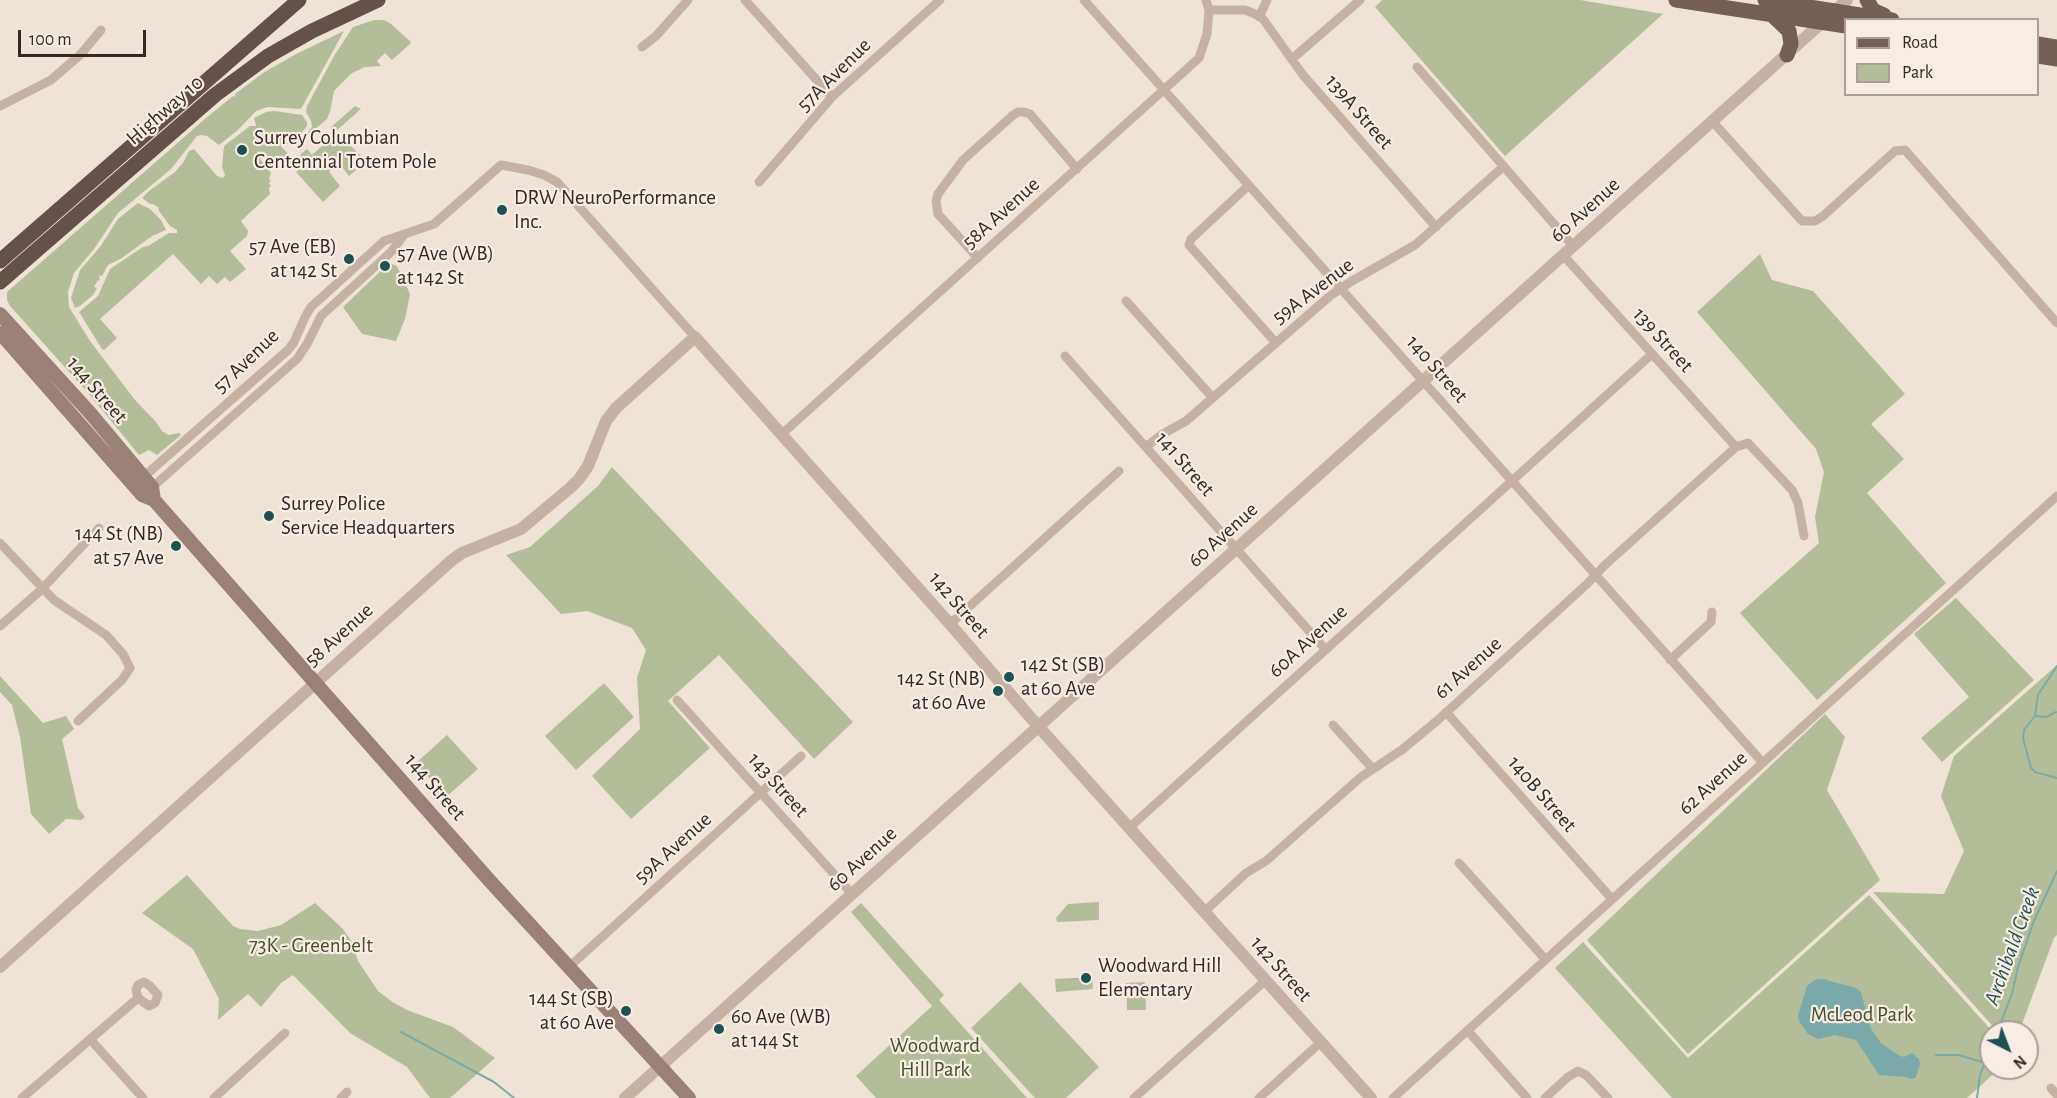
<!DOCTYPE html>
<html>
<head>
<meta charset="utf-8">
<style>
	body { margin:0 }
	#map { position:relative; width:2057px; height:1098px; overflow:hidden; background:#efe3d8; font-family:"Alegreya Sans",sans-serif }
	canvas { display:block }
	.legend { position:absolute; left:1844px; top:18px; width:195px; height:78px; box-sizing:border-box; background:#f7ede4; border:2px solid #a89f98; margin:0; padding:8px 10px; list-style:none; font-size:18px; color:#322926 }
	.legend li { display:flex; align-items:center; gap:12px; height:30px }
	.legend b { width:30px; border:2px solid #a89f98 }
	.north { position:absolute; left:1979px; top:1020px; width:60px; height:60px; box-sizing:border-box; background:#f7ede4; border:2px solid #a89f98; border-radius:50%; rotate:138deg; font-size:16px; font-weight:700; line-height:24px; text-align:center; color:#322926 }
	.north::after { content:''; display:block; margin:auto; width:21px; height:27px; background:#1e5151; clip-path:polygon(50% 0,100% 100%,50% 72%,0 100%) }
	.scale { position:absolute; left:18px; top:30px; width:128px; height:27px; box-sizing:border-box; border:3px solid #322926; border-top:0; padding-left:8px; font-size:18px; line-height:21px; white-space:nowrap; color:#322926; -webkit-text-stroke:4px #f7ede4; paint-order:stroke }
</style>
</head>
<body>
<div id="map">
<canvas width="2057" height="1098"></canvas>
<ul class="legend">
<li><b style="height:8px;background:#745f57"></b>Road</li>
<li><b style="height:16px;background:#b3bd99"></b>Park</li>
</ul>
<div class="north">N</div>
<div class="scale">100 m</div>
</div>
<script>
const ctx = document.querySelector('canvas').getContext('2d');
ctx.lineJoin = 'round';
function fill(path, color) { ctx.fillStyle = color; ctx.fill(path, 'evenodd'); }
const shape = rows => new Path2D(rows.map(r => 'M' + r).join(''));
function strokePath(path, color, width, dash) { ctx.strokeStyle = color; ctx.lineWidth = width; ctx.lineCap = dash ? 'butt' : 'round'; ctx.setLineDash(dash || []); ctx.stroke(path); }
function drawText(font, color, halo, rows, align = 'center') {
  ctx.font = font + ' "Alegreya Sans",sans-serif'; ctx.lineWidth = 4.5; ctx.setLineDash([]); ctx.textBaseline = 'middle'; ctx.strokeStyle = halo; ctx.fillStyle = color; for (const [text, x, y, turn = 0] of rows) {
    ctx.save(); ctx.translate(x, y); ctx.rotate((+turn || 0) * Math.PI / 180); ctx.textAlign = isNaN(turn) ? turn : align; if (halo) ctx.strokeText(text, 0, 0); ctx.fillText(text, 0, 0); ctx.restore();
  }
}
fill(shape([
	[1382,0,1580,0,1663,14,1505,156,1375,7],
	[374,20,384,20,391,24,411,42,410,44,392,60,385,53,377,61,381,66,365,67,352,73,334,91,330,112,327,119,300,142,312,127,311,121,306,112,307,106,334,56,353,27],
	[344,31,301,109,267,107,256,111,238,130,219,145,207,136,202,135,197,136,171,169,118,213,94,249,74,273,68,292,69,307,90,341,135,400,156,422,162,431,168,435,179,433,181,435,157,455,149,450,139,455,89,394,10,306,7,300,7,292,206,118,233,96,235,97,235,94,263,73,296,54],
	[355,106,361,109,336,131,363,158,358,163,354,159,350,163,356,170,349,176,339,163,329,172,340,186,323,202,296,172,301,168,297,163,302,159,300,155,307,149,312,155,335,134,330,128],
	[274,111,302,115,307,122,307,126,293,143,280,145,288,154,286,156,288,161,285,167,273,167,259,151,257,155,271,173,269,179,271,181,269,183,271,186,269,188,270,194,241,221,248,231,247,236,230,251,246,269,230,282,225,277,217,284,209,276,201,284,173,254,100,319,117,338,104,350,102,349,79,312,98,296,110,269,143,247,148,246,169,233,177,233,177,230,170,226,159,211,158,207,153,204,150,204,142,198,149,191,175,172,183,163,189,151,194,149,217,176,223,178,225,175,222,167,224,146,250,126,256,126,254,118,266,112],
	[138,203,150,209,161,220,166,230,152,236,122,258,108,265,102,276,99,275,100,281,98,280,94,287,97,288,93,295,80,306,75,308,71,298,80,270,100,247,118,219],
	[1760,254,1772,280,1813,291,1905,394,1871,424,1904,459,1867,493,1946,583,1817,700,1740,613,1819,543,1815,517,1824,472,1816,449,1697,312],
	[389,263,397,266,410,294,405,319,396,341,362,334,343,307],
	[612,467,853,722,814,759,719,655,668,701,710,748,631,819,592,776,640,729,637,678,646,650,632,628,587,611,561,614,506,555,530,547,598,486],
	[1956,598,2034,680,1942,762,1921,738,1969,697,1914,634],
	[2057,665,2057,935,2054,938,2019,1032,1998,1032,1873,892,1944,894,1964,851,1941,796,1954,756],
	[0,676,43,723,66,716,74,729,62,739,78,808,85,817,81,820,66,819,49,834,31,814,20,737,12,705,0,692],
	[604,683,634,717,576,770,545,736],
	[1825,714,1845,737,1827,790,1880,880,1688,1054,1587,940],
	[447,735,478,769,446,797,416,763],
	[187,875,233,926,240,929,258,931,281,925,315,903,343,929,352,942,358,961,378,991,391,1001,407,1010,453,1027,495,1058,450,1098,430,1098,407,1067,350,1033,293,975,281,983,261,1007,248,994,218,1020,219,999,193,949,142,913],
	[1869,895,1993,1032,1991,1032,1991,1068,2000,1068,1967,1098,1672,1098,1555,968,1583,942,1688,1058],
	[1099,902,1099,920,1057,922,1056,918,1068,904],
	[861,903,944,995,939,1000,1027,1098,876,1098,856,1076,932,1006,851,912],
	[1092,977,1093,989,1056,992,1055,979],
	[1020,982,1099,1067,1066,1098,1035,1098,971,1028],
	[1145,982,1146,1010,1127,1010,1126,983]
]), '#b3bd99');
fill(shape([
	[1816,979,1823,979,1856,988,1861,992,1871,1029,1881,1043,1898,1055,1904,1057,1912,1053,1919,1059,1920,1064,1916,1077,1912,1079,1906,1077,1879,1075,1856,1040,1835,1035,1818,1039,1808,1034,1799,1021,1798,1016,1807,986]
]), '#79aaa9');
strokePath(shape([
	[2057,666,2038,695,2035,716,2024,730,2023,738,2031,768,2035,772,2057,778],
	[2037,716,2046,717,2056,712],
	[401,1032,494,1082,514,1098],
	[1997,1032,2012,994,2018,967,2033,923,2057,871],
	[1936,1055,1959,1055,1985,1063],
	[1977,1098,1980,1075,1991,1047]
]), '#79aaa9', 2);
strokePath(shape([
	[745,0,832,97],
	[1084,0,1763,763],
	[1209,10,1245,10,1253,13,1263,19,1303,75,1436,227],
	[1259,17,1267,0],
	[642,47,656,36,688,0],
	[1292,59,1360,0],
	[1417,67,1574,247],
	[0,106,51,80,81,54,101,30],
	[1713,122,1802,221,1815,221,1823,216,1895,151,1905,150,2057,323],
	[759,182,832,97,940,0],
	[1249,185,1191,239,1189,245,1276,343],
	[1564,256,1736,447],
	[978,258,938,214,936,201,938,194,963,160,1012,116,1018,112,1024,112,1030,114,1077,169],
	[1126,301,1213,398],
	[1065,356,1326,650],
	[782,434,1199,58,1207,34,1209,10,1206,0],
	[1146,447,1161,435,1186,421,1330,296,1352,281,1415,245,1504,166],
	[140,480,288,350,294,342,305,317,311,307,384,241,434,224,501,165,528,170,544,175,557,182,695,337],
	[148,491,297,359,307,344,321,316,392,251,403,236],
	[0,543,54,600,106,635,123,654,130,668,122,680,78,721],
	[950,624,1119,471],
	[0,626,42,589,99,528],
	[1670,660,1711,622,1712,612],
	[677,700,852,894],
	[1446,712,1612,899],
	[1333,725,1373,769],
	[1129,828,1652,354],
	[1459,863,1545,959],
	[1204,912,1246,873,1266,861,1361,777,1403,749,1439,719,1587,584,1605,565,1736,447,1748,443,1792,490,1798,503,1804,536],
	[569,967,801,756],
	[1468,1031,1527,1098],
	[90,1039,143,1098],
	[2051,1088,2057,1095],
	[22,1098,138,998,136,990,138,985,144,982,150,986,158,995,155,1003,149,1006,138,998],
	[214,1098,285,1033],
	[341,1098,347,1092],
	[1134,1098,1266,980],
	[1259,1098,1321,1042],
	[1393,1098,2057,496],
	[1545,1098,1568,1077,1578,1071,1586,1075,1608,1098]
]), '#c6b2a5', 9);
strokePath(shape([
	[0,967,452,560,462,553,521,529,570,488,579,479,588,466,606,421,616,408,695,337,950,624,1030,717,1371,1098],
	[625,1098,1847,0]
]), '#c6b2a5', 12);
strokePath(shape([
	[0,314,91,414,152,487,154,500],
	[0,333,142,495,154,500,489,880,689,1098]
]), '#9a8177', 14);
strokePath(shape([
	[1676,0,1846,26],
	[1765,0,1892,20],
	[1867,0,1873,10,1884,15],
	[1772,15,1789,31,1791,44,1787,55],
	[2038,44,2057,47],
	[2038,56,2057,59]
]), '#745f57', 15);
strokePath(shape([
	[0,261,299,0],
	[0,282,215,95,268,56,312,31,378,0]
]), '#64514a', 15);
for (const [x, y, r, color] of [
	[242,150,6,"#1e5151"],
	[502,210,6,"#1e5151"],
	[349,259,6,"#1e5151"],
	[385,266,6,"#1e5151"],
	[269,516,6,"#1e5151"],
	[176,546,6,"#1e5151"],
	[1009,677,6,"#1e5151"],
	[998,691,6,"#1e5151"],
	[1086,978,6,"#1e5151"],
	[626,1011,6,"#1e5151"],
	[719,1029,6,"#1e5151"]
]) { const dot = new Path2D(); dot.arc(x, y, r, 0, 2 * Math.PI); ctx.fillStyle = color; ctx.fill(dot); strokePath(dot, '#f7ede4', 2); }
drawText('21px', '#322926', '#f7ede4', [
	["57A Avenue",834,75,-45],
	["Highway 10",165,110,-41],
	["139A Street",1359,112,49],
	["60 Avenue",1585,210,-42],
	["58A Avenue",1001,213,-42],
	["59A Avenue",1313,291,-37],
	["139 Street",1663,340,48],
	["57 Avenue",246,361,-44],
	["140 Street",1437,369,49],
	["144 Street",97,390,49],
	["141 Street",1185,464,49],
	["60 Avenue",1223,535,-42],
	["142 Street",959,605,49],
	["58 Avenue",339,635,-42],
	["60A Avenue",1308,641,-42],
	["61 Avenue",1468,668,-42],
	["62 Avenue",1713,783,-42],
	["143 Street",778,785,48],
	["144 Street",435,787,49],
	["140B Street",1542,794,49],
	["59A Avenue",673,848,-42],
	["60 Avenue",862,859,-42],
	["142 Street",1281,969,48]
]);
drawText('21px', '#322926', '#f7ede4', [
	["Surrey Columbian",254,138],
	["Centennial Totem Pole",254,162],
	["DRW NeuroPerformance",514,198],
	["Inc.",514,222],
	["57 Ave (EB)",337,247,"right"],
	["at 142 St",337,271,"right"],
	["57 Ave (WB)",397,254],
	["at 142 St",397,278],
	["Surrey Police",281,504],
	["Service Headquarters",281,528],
	["144 St (NB)",164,534,"right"],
	["at 57 Ave",164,558,"right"],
	["142 St (SB)",1021,665],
	["at 60 Ave",1021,689],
	["142 St (NB)",986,679,"right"],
	["at 60 Ave",986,703,"right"],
	["Woodward Hill",1098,966],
	["Elementary",1098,990],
	["144 St (SB)",614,999,"right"],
	["at 60 Ave",614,1023,"right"],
	["60 Ave (WB)",731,1017],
	["at 144 St",731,1041]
], 'left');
drawText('21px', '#444f2b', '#f7ede4', [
	["73K - Greenbelt",311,946],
	["McLeod Park",1862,1015],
	["Woodward",935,1046],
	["Hill Park",935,1070]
]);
drawText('italic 22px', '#1e5151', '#f7ede4', [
	["Archibald Creek",2012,946,-70]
]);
</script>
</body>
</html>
